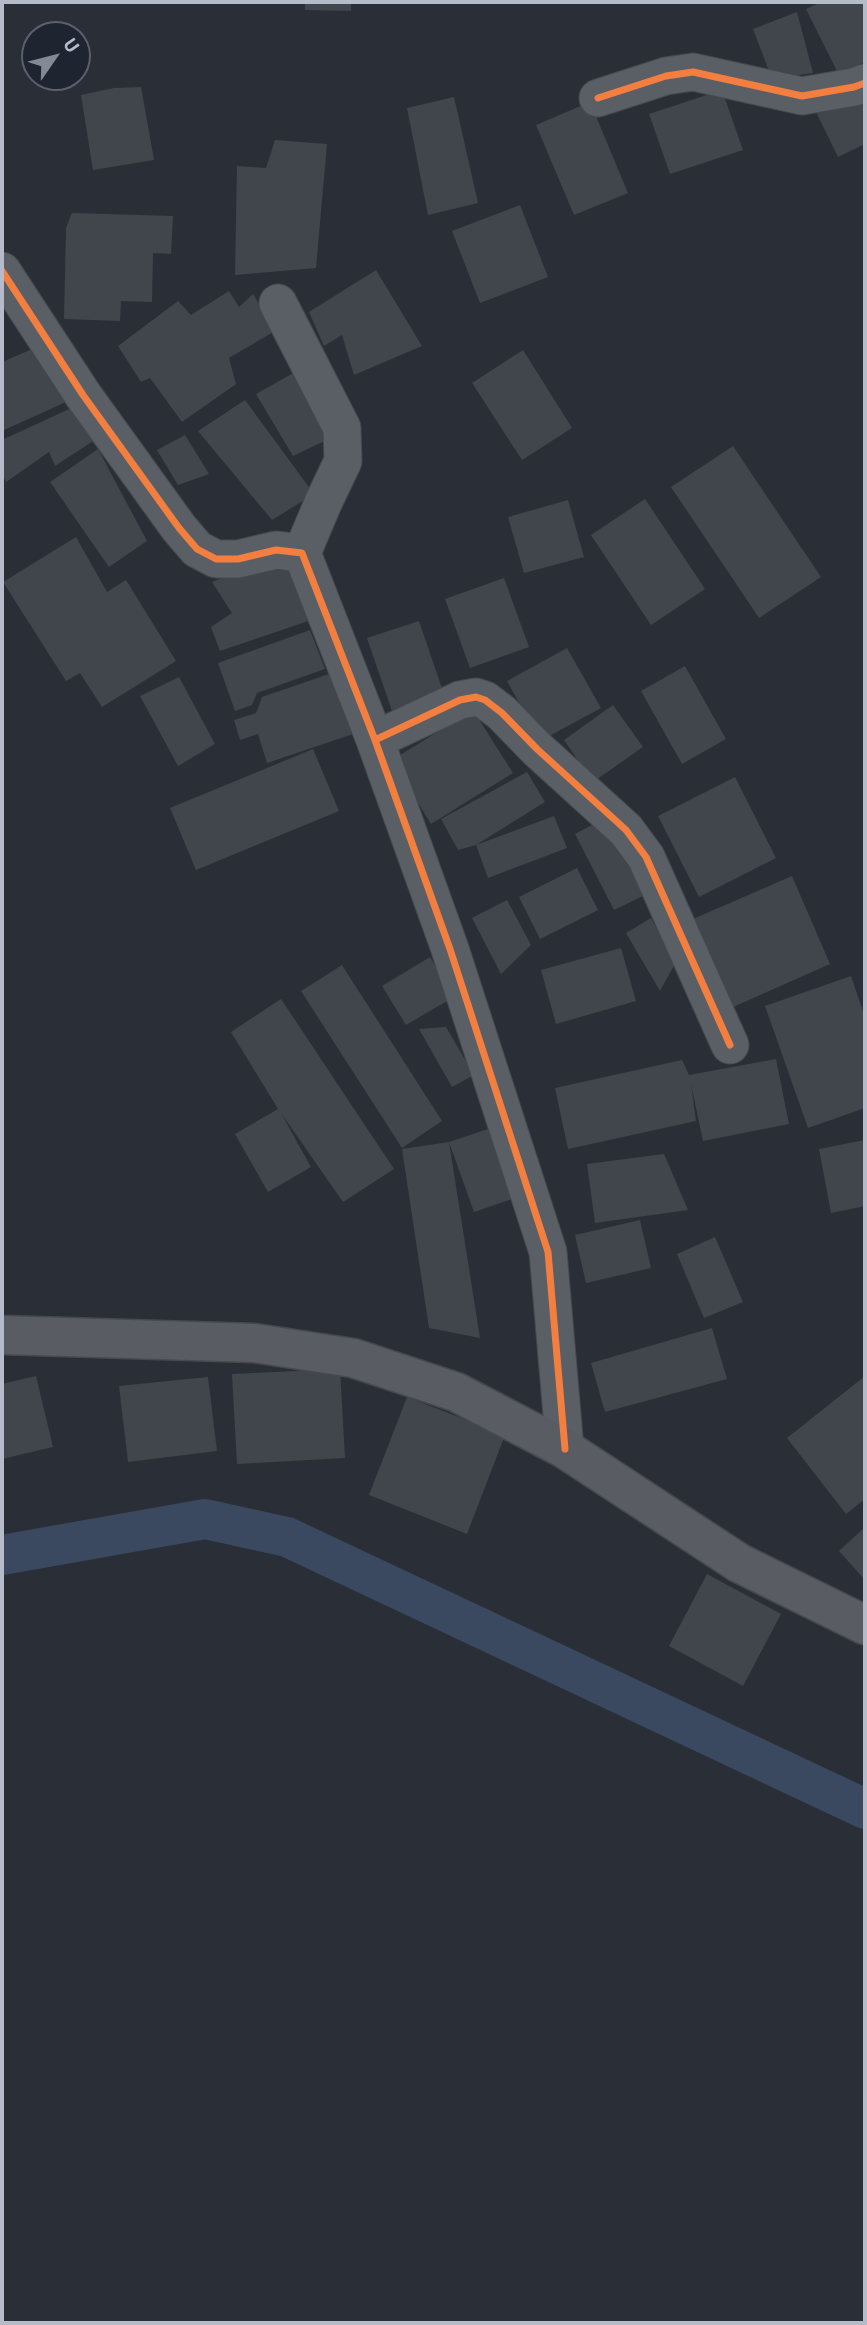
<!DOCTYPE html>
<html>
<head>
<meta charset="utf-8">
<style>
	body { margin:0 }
	#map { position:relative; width:867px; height:2325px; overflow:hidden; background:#2a2f37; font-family:Barlow,sans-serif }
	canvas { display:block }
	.frame { position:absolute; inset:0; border:4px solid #b5bbc8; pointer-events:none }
	.north { position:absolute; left:21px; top:21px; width:70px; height:70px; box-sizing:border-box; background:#1e2531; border:2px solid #5a616d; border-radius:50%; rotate:55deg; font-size:19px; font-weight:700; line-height:28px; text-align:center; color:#b5bbc8 }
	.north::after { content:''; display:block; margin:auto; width:24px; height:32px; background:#848a95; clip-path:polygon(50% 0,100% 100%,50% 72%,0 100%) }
</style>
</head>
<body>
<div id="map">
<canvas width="867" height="2325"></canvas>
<div class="frame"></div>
<div class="north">U</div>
</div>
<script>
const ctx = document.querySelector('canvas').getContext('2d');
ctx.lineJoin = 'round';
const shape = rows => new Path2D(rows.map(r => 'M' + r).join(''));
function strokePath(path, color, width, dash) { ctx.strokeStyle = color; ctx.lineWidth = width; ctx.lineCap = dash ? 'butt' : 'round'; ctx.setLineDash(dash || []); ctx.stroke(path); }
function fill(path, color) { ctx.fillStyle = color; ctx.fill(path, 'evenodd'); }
strokePath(shape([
	[2,1555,205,1519,287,1537,865,1809]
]), '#3a4860', 40);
fill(shape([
	[305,2,351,2,351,11,305,10],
	[821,2,865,2,865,62,839,75,806,9],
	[797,12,813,73,772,79,753,29],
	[141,87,154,160,93,170,81,95,114,88],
	[865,87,865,144,838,157,815,110],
	[722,90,743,150,670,174,649,114],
	[454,97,478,203,428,215,407,108],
	[590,102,628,193,574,215,536,125],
	[275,140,327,144,316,268,235,275,237,166,266,168],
	[520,205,548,277,480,303,452,231],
	[72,213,173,216,171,254,153,253,152,302,121,301,120,321,64,319,66,228],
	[376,270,422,346,354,375,342,335,324,346,309,312],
	[229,291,239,307,253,294,275,331,229,358,236,384,182,422,150,378,141,382,118,346,178,301,191,315],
	[44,344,77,397,2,431,2,362],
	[523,350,572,428,522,460,472,383],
	[297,371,331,438,293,456,256,394],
	[245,400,314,494,272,520,198,431],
	[80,404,104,434,55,466,49,452,6,482,2,474,2,440],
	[185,435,209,474,178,485,157,450],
	[733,446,821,577,759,618,671,487],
	[98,449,147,541,109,567,50,482],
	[645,499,705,589,651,625,591,535],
	[568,500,584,557,524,573,508,517],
	[76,537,107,592,126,580,176,661,102,707,80,673,66,681,3,582],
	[282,558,320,617,220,651,211,627,232,613,212,582,250,566],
	[504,578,529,647,470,668,445,599],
	[419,621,446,700,394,717,367,638],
	[310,630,325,669,257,693,252,705,235,711,218,663],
	[567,648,601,708,540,741,507,681],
	[685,666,726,739,682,764,641,691],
	[332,673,353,734,267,763,258,734,240,740,234,720,256,713,262,697],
	[179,677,215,744,178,766,140,696],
	[613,705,643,747,593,782,564,740],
	[473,710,513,773,431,824,392,760],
	[313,749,339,811,196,870,170,808],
	[527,772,545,802,476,845,458,850,441,819],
	[735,777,776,858,699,897,658,816],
	[554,816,567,848,488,878,476,845],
	[605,818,645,895,614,910,575,834],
	[577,868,598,910,540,939,519,897],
	[792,876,830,964,733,1007,693,919],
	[507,900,531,945,501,974,472,918],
	[651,918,676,962,660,991,626,933],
	[621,948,636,1001,556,1024,541,970],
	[430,957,454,997,406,1025,382,986],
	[342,965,442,1121,402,1148,301,991],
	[851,976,865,1017,865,1108,808,1128,765,1006],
	[281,999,394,1169,343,1202,281,1113,311,1167,268,1192,235,1134,278,1109,231,1032],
	[446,1027,474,1075,452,1087,419,1029],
	[776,1059,789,1124,703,1141,691,1084,696,1121,568,1149,555,1088,682,1060,689,1075],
	[497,1126,521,1196,474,1212,449,1142],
	[865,1140,865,1206,831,1213,819,1149],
	[449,1142,480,1338,429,1328,402,1149],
	[664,1154,688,1210,595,1223,587,1164],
	[640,1220,651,1268,586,1283,575,1235],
	[715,1237,743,1302,704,1318,677,1254],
	[712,1328,727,1379,605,1412,591,1363],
	[340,1369,345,1458,237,1464,232,1374],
	[36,1376,53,1447,2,1459,2,1384],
	[865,1376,865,1499,846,1514,787,1438],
	[208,1377,217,1451,128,1462,119,1386],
	[407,1397,505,1435,467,1534,369,1495],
	[865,1527,865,1580,839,1551],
	[707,1574,781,1614,743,1686,669,1646]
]), '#41454c');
const street = shape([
	[598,98,666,76,693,72,802,96,854,87,865,83],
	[2,271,83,395,179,528,197,549,216,559,238,559,276,550,302,553,375,740,450,949,548,1252,565,1449],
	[278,303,342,428,343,461,323,503,302,553],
	[375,740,460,700,476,697,485,700,502,713,537,749,626,830,646,857,730,1045]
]);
const secondary = shape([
	[2,1335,254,1343,353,1358,456,1392,565,1449,739,1563,865,1625]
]);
strokePath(street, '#464a50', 39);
strokePath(secondary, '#464a50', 41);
strokePath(street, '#5a5e65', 37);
strokePath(secondary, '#595c63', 38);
strokePath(shape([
	[598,98,666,76,693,72,802,96,854,87,865,83],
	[2,271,83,395,179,528,197,549,216,559,238,559,276,550,302,553,375,740,450,949,548,1252,565,1449],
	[375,740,460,700,476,697,485,700,502,713,537,749,626,830,646,857,730,1045]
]), '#f27e40', 7);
</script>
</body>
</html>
